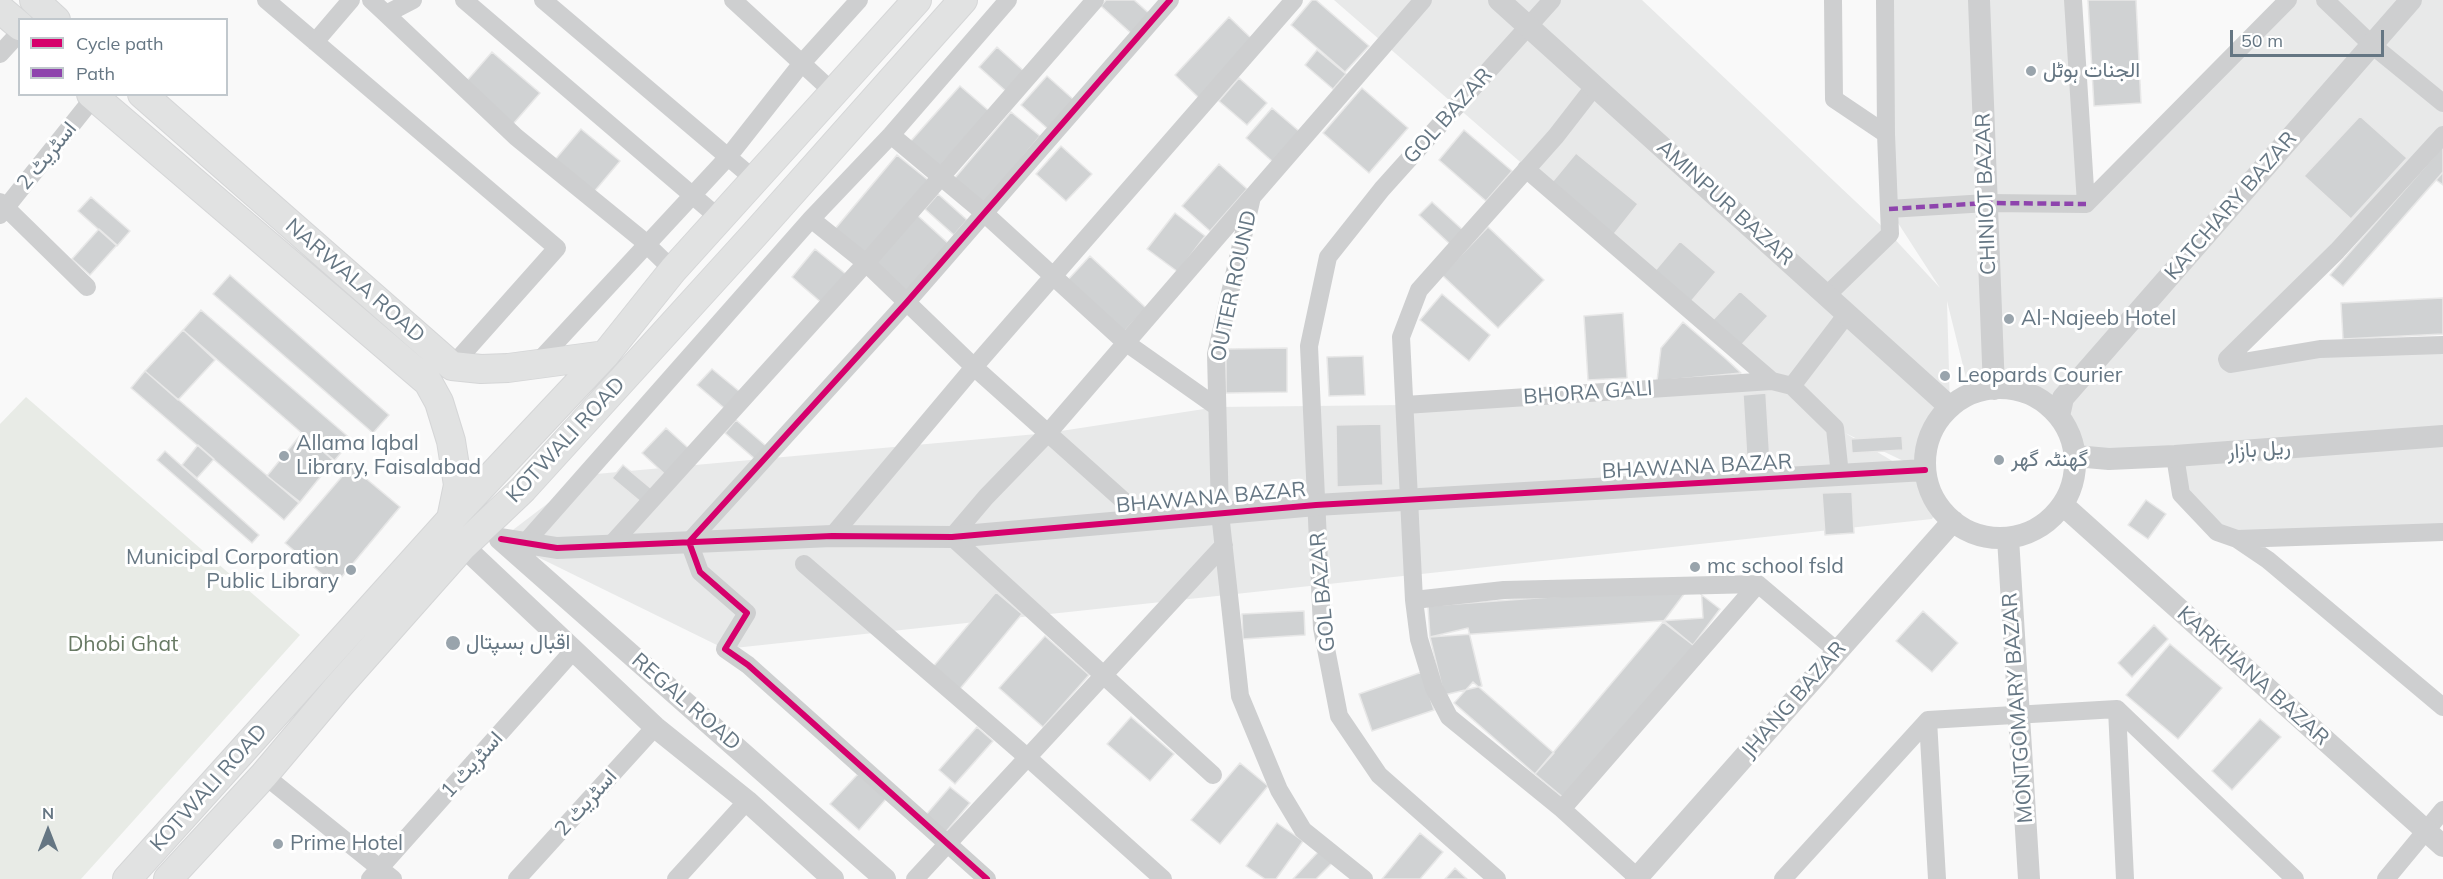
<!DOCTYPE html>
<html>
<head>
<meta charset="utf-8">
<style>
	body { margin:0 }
	#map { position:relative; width:2443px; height:879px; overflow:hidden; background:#f9f9f9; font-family:Mulish,sans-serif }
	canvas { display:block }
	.legend { position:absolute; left:18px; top:18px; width:210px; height:78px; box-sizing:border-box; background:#fff; border:2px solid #c1c8cd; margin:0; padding:8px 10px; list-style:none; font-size:18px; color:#657683 }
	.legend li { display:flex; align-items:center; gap:12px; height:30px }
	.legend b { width:30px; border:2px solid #c1c8cd }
	.north { position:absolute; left:18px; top:801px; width:60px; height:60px; -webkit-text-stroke:4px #fff; paint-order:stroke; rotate:0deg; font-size:16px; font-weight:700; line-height:24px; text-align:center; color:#657683 }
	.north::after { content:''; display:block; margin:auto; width:21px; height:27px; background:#657683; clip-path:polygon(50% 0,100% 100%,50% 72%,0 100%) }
	.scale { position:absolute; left:2230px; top:30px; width:154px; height:27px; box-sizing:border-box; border:3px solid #657683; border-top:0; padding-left:8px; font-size:18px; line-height:21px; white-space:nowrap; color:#657683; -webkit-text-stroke:4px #fff; paint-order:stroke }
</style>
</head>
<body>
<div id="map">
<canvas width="2443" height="879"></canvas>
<ul class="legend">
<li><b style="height:8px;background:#d6006c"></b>Cycle path</li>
<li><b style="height:8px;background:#8e44ad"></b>Path</li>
</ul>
<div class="north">N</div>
<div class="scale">50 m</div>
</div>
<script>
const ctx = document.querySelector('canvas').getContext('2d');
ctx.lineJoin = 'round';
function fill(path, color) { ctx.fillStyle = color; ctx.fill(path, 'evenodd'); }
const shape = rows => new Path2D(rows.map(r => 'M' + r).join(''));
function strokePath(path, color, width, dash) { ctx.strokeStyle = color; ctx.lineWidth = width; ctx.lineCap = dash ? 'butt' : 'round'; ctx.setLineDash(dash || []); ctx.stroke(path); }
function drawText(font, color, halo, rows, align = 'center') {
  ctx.font = font + ' Mulish,Vazirmatn,sans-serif'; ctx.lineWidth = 6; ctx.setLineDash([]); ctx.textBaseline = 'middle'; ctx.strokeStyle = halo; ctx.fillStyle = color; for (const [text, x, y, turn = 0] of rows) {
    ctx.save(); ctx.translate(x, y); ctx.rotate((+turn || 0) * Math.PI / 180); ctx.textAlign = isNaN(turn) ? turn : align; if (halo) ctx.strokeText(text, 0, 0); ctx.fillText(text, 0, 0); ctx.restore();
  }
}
fill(shape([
	[1334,0,1642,0,1890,234,1940,288,1889,209,1885,0,2076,0,2087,196,2288,0,2443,0,2443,135,2228,358,2443,348,2443,528,2238,538,2184,493,2177,455,2078,453,2071,428,2018,390,1970,394,1947,301,1950,407,1935,425,1918,468,1845,433,1923,479,1939,507,1932,519,725,649,501,539,585,475,1048,433,1217,407,1405,405,1772,381]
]), '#e8e9e9');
fill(shape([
	[26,397,300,635,81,879,0,879,0,424]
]), '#e8ebe6');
const building = shape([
	[1106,0,1134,0,1152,16,1133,35,1101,6,1106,0],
	[1312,0,1316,0,1369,46,1345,72,1291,25,1312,0],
	[2088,0,2136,0,2141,103,2094,106,2088,0],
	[1229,17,1254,41,1199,98,1175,75,1229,17],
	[997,47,1026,73,1008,93,979,67,997,47],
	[1317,50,1346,74,1333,89,1305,65,1317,50],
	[492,52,540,93,513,124,465,83,492,52],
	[1047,76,1074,100,1048,129,1021,105,1047,76],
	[1239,78,1267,103,1247,125,1219,101,1239,78],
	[960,86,989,111,939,167,910,142,960,86],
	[1362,88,1408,128,1369,173,1323,133,1362,88],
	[1272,108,1300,132,1273,162,1246,138,1272,108],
	[1011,112,1040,136,984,204,954,179,1011,112],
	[2360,116,2407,158,2351,219,2304,176,2360,116],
	[581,129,620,161,593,193,554,161,581,129],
	[1464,130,1512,171,1486,201,1439,160,1464,130],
	[1061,146,1092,174,1066,201,1036,174,1061,146],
	[2443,146,2443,172,2343,286,2330,275,2443,146],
	[1576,153,1638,204,1611,238,1548,187,1576,153],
	[897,155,928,180,865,254,835,229,897,155],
	[1219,164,1247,189,1210,231,1182,206,1219,164],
	[2443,172,2443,185,2436,180,2443,172],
	[938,194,967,220,954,235,925,209,938,194],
	[91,197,130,231,117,246,78,211,91,197],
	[1432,202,1465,232,1452,246,1419,215,1432,202],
	[1175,213,1205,236,1178,272,1147,249,1175,213],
	[917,215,950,245,905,295,872,265,917,215],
	[1488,227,1544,280,1498,328,1442,275,1488,227],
	[99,229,117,245,90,275,72,259,99,229],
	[1680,241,1716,272,1689,304,1653,273,1680,241],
	[815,249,847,275,823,304,792,277,815,249],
	[1090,256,1146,308,1122,334,1065,283,1090,256],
	[230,275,389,415,373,433,213,294,230,275],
	[1740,291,1768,316,1736,351,1708,325,1740,291],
	[1442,294,1490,335,1469,361,1420,320,1442,294],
	[2443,298,2443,334,2343,339,2341,303,2443,298],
	[201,310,352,440,334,461,183,330,201,310],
	[1623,313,1627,378,1588,380,1584,316,1623,313],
	[1683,322,1726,359,1741,373,1657,381,1661,348,1683,322],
	[183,330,215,360,178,400,145,371,183,330],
	[1287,348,1287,392,1226,393,1226,349,1287,348],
	[1363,356,1365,395,1329,396,1327,357,1363,356],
	[712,369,745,396,730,413,697,385,712,369],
	[145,371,299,503,284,520,131,388,145,371],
	[1766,393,1770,460,1747,461,1743,395,1766,393],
	[736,420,766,446,755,459,725,433,736,420],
	[1381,424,1383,485,1337,487,1336,425,1381,424],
	[666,428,696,455,672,481,642,453,666,428],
	[302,433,334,460,300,502,267,476,302,433],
	[1902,436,1903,450,1852,453,1851,439,1902,436],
	[198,445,214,459,197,478,182,465,198,445],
	[165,451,259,535,252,543,157,460,165,451],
	[623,465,653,490,642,503,612,478,623,465],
	[351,466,400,507,335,585,285,543,351,466],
	[1852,492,1854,533,1825,535,1822,493,1852,492],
	[2146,500,2166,514,2148,539,2128,525,2146,500],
	[1690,586,1720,609,1693,645,1663,622,1690,586],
	[1701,586,1703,618,1430,637,1428,606,1701,586],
	[996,592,1022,614,959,690,932,668,996,592],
	[1304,611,1305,635,1243,639,1242,614,1304,611],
	[1923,611,1958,643,1932,672,1896,641,1923,611],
	[1664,621,1694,646,1565,799,1535,774,1664,621],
	[2154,625,2168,639,2132,677,2118,663,2154,625],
	[1468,628,1482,686,1444,695,1430,637,1468,628],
	[1045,636,1089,675,1043,727,999,688,1045,636],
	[2170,644,2222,688,2178,739,2126,695,2170,644],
	[1422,672,1434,710,1372,731,1359,694,1422,672],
	[1473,682,1554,753,1535,774,1454,703,1473,682],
	[1131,717,1174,754,1150,781,1107,744,1131,717],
	[2260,719,2281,737,2232,790,2212,771,2260,719],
	[977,727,993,741,955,784,939,770,977,727],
	[1240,763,1268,786,1220,844,1191,820,1240,763],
	[858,774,886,799,859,830,830,804,858,774],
	[950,787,970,803,945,833,925,816,950,787],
	[1277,823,1303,841,1276,879,1265,879,1246,866,1277,823],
	[1420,833,1443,852,1420,879,1382,879,1420,833],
	[1319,851,1332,863,1316,879,1293,879,1319,851],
	[1455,868,1467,879,1445,879,1455,868]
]);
fill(building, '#d0d2d3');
strokePath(building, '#e8e8e8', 1.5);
const primary = shape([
	[34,0,56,20],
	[0,9,20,26],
	[91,94,428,382,439,402,451,441,458,485,451,519],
	[142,94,452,366,481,369,508,368,605,355],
	[127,879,451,519,605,355,673,270,917,0],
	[168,879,264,775,338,687,463,546,523,489,754,235,963,0]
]);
strokePath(primary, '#d5d6d7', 30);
strokePath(shape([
	[266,0,557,248,452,366],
	[371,0,386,14,413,0],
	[464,0,719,218],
	[543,0,754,179],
	[733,0,833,92],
	[1833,0,1834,99,1886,134],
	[2073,0,2086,204],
	[2325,0,2372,45,2443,103],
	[386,14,516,137,640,238,673,270],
	[315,42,351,0],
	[0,54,20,32],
	[1594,87,1556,136,1419,290,1401,337,1414,600,1419,639,1434,688,1449,717,1562,809,1639,879],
	[891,135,983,212,1125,342,1217,407],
	[2443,135,2337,251,2227,359,2228,362,2231,364,2320,349,2443,345],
	[1526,169,1772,381,1792,386,1835,428,1840,475],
	[0,202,87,287],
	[1889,209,1987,203,2086,204,2288,0],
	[0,215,94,97],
	[811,219,866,263,974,367,1145,520],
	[1827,295,1890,234,1886,134,1885,0],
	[536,364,728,157,802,63,859,0],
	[1792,386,1847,314],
	[1405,405,1772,381],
	[2175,456,2181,494,2217,532,2237,539,2268,560,2443,707],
	[832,536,974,367,1294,0],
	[2237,539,2443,532],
	[525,543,811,219,891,135,1008,0],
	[609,547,866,263,1095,0],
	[804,564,1027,757,1163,879],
	[1414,600,1504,590,1758,584,1837,651],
	[2117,709,2125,879],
	[1928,720,1937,879],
	[264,775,393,879],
	[1213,775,952,537,986,497,1048,433,1251,198],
	[1562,809,1758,584],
	[370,879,573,651],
	[517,879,655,727],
	[676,879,747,801],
	[915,879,1224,545],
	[987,879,748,665,725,649,747,613,700,572,689,542,906,303,1170,0],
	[1364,879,1303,830,1279,790,1240,696,1220,513,1216,354,1252,197,1423,0],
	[1497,879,1379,775,1339,716,1322,628,1309,346,1328,257,1382,189,1552,0],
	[1783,879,1928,720,2117,709,2295,879],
	[2386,879,2443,810]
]), '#cecfd0', 18);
strokePath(shape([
	[1499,0,1950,407],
	[1979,0,1994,389],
	'1925 463a75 75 0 1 1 150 0a75 75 0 1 1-150 0Z',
	[2059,416,2063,398,2411,0],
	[2075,456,2109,459,2175,456,2443,436],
	[2063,505,2443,846],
	[2008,538,2029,879],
	[500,539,885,879],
	[501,539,557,548,832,536,952,537,1316,505,1925,470],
	[463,546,655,727,747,801,833,879],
	[1636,879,1953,521]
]), '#cecfd0', 22);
strokePath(primary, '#e1e2e2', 28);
strokePath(shape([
	[1889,209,1987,203,2086,204]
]), '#8e44ad', 4.5, [9, 4.5]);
strokePath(shape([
	[501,539,557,548,832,536,952,537,1316,505,1925,470],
	[987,879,748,665,725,649,747,613,700,572,689,542,906,303,1170,0]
]), '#d6006c', 6);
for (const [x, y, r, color] of [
	[2031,71,6,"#99a4ac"],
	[2009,319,6,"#99a4ac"],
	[1945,376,6,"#99a4ac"],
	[284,456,6,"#99a4ac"],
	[1999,460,6,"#99a4ac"],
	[1695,567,6,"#99a4ac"],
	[351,570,6,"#99a4ac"],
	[453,643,8,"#99a4ac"],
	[278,844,6,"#99a4ac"]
]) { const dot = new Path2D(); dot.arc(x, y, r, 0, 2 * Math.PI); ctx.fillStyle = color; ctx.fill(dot); strokePath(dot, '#fff', 2); }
drawText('21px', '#657683', '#fff', [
	["الجنات ہوٹل",2043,71],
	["Al-Najeeb Hotel",2021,319],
	["Leopards Courier",1957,376],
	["Allama Iqbal",296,444],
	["Library, Faisalabad",296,468],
	["گھنٹہ گھر",2011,460],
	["Municipal Corporation",339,558,"right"],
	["Public Library",339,582,"right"],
	["mc school fsld",1707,567],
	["اقبال ہسپتال",466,643],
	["Prime Hotel",290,844]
], 'left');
drawText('21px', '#657683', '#fff', [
	["GOL BAZAR",1448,116,-48],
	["اسٹریٹ 2",47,156,-51],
	["CHINIOT BAZAR",1986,194,-92],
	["AMINPUR BAZAR",1725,203,42],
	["KATCHARY BAZAR",2231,206,-49],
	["NARWALA ROAD",355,281,41],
	["OUTER ROUND",1234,286,-78],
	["BHORA GALI",1588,393,-4],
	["KOTWALI ROAD",566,440,-47],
	["ریل بازار",2259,450,-4],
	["BHAWANA BAZAR",1697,467,-3],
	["BHAWANA BAZAR",1211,498,-5],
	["GOL BAZAR",1323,592,-95],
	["KARKHANA BAZAR",2253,676,42],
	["JHANG BAZAR",1794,700,-49],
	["REGAL ROAD",686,702,41],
	["MONTGOMARY BAZAR",2018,708,-94],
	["اسٹریٹ 1",472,765,-48],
	["KOTWALI ROAD",209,788,-48],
	["اسٹریٹ 2",586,803,-48]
]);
drawText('21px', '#687a64', '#fff', [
	["Dhobi Ghat",123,645]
]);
</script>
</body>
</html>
